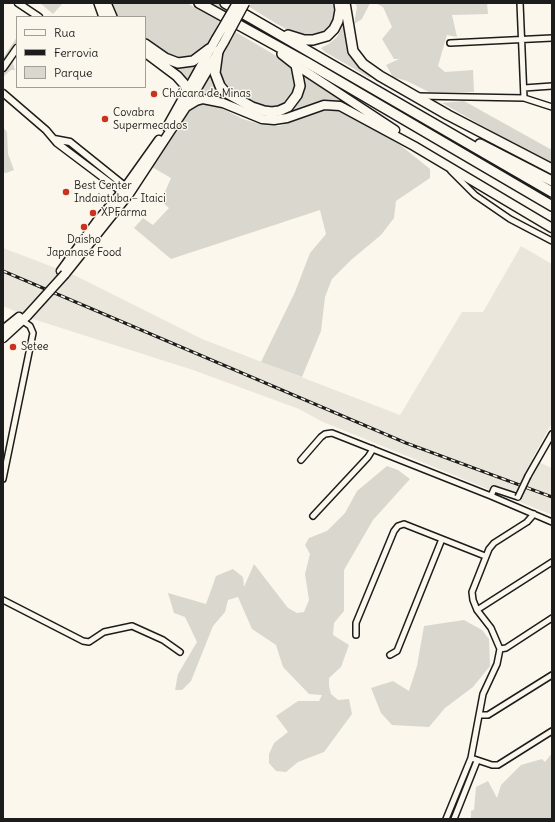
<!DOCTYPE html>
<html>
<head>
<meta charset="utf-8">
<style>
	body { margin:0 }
	#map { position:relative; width:555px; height:822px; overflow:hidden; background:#fbf7ec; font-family:Delius,sans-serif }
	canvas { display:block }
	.frame { position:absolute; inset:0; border:4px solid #1c1c1c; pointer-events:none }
	.legend { position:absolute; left:16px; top:16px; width:130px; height:72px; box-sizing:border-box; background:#fbf7ec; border:1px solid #a29f99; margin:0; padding:5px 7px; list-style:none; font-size:12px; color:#1c1c1c }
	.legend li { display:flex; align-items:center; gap:8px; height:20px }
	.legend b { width:20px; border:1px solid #a29f99 }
</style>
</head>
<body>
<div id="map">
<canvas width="555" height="822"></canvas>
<div class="frame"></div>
<ul class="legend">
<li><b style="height:5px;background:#fbf7ec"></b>Rua</li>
<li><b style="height:5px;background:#1c1c1c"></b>Ferrovia</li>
<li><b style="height:11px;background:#dad7ce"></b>Parque</li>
</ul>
</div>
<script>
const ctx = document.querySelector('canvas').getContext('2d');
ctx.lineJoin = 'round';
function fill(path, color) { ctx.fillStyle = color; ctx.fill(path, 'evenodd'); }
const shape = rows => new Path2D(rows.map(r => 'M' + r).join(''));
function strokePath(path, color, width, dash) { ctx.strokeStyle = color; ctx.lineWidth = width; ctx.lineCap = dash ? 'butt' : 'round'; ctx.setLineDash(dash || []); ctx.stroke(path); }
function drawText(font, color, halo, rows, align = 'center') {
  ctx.font = font + ' Delius,sans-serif'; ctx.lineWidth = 3; ctx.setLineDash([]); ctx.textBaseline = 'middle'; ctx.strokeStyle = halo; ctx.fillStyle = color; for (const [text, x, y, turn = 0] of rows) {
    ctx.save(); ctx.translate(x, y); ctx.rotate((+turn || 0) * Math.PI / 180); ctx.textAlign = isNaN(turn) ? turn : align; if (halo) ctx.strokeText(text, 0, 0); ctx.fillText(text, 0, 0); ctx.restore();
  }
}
fill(shape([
	[521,246,552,264,552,423,532,459,552,468,552,515,323,422,299,409,193,370,36,320,3,306,3,248,74,275,202,339,400,415,462,312,483,312]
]), '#eae6dc');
fill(shape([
	[40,3,63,3,53,14],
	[111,3,187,3,219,21,211,41,204,50,196,56,180,59,169,57,145,41,145,17,116,17],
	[205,3,220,3,552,196,552,203],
	[249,3,337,3,338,14,326,35,307,38,293,33,272,21,248,6],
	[355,3,370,3,362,19,354,24,357,7],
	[375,3,487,3,488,14,452,15,457,37,447,35,438,66,445,72,473,70,474,92,429,92,407,81,393,77,386,65,399,59,394,59,382,39,392,27,383,7],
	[344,24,346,25,346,35,371,75,370,78,325,52,321,48,330,43,337,37],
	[234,31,290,64,295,72,297,86,288,104,267,110,226,89,217,67,221,51],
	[17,37,17,50,14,56,13,64,15,70,11,70,3,77,3,58],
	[199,63,188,85,168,64,194,65],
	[211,66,214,83,230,100,230,101,209,95,194,97],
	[300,72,350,104,336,101,325,101,283,116,271,115,288,110],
	[464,101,552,150,552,165,442,103],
	[202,104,219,107,243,119,262,125,280,126,318,110,342,111,400,145,430,169,430,178,396,201,394,218,381,235,351,260,332,279,325,297,321,331,302,377,261,362,295,292,310,253,326,234,320,210,171,259,134,228,143,218,153,225,169,208,161,201,171,178,152,167,183,116,192,108],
	[3,127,7,132,8,154,14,170,6,173,3,172],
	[387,466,398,470,410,479,373,520,344,570,344,611,334,623,333,635,349,645,341,667,329,678,329,686,331,694,338,700,349,699,352,714,324,752,298,762,286,772,276,771,269,763,269,754,274,743,288,732,276,716,298,701,319,701,322,695,309,694,283,667,276,645,252,629,238,597,228,600,225,612,213,626,191,681,182,690,175,690,178,674,197,642,185,617,174,613,168,593,206,604,216,576,233,569,243,577,244,587,254,564,288,608,297,613,304,612,309,600,305,574,310,554,305,545,309,538,327,531,345,513,357,491],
	[464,620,482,630,489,639,490,666,473,687,445,708,429,727,392,725,381,713,371,688,393,681,409,691,417,666,424,626],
	[552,753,552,819,471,819,471,811,474,810,476,787,488,781,497,798,501,785,521,765,542,759,545,762]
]), '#dad7ce');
const minor = shape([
	[520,3,524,98],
	[450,43,552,38],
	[524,88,552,86],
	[417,96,524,98,552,107],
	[451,171,475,195,510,219,552,241],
	[301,460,321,437,325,434,332,433,491,496,552,522],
	[528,476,552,434],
	[3,479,33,333,30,326,20,319],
	[491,496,494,489,518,497],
	[313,516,368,457,373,449],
	[3,600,83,641,89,642,104,632,132,626,163,640,180,652],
	[477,610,552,562],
	[356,635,356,623,394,531,398,526,404,524,485,556],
	[500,649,506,648,552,618],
	[390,655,397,651,442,539],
	[480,715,488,715,552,675],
	[471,758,492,765,498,765,552,731],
	[446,819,471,758,483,694,497,664,500,649,491,628,477,610,473,600,472,592,489,549,494,543,527,522,534,514],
	[454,819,477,761]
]);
const tertiary = shape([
	[18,3,39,17],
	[3,68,17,48],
	[3,93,46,130,57,143,122,192],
	[54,139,70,142,126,187]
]);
const primary = shape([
	[296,65,395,130],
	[188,104,224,42],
	[167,127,216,39],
	[61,271,98,220,122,192,159,140],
	[65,274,129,194,186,107,196,101,203,99,223,103,262,119,274,120,287,118,324,105,340,106,414,146,552,228],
	[3,330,19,317],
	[3,338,27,316]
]);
const motorway = shape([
	[99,3,104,17],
	[106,3,112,17],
	[199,3,306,62,552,206],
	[225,3,552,192],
	[345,3,353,51,363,64,380,76,448,115,552,169],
	[288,35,304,40,313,40,327,36,334,29,338,21,340,10,339,3],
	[145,44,165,58,178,63,193,61,209,49],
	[218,51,215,73,220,86,225,92,252,107,264,111,272,112,279,111,288,107,297,95,300,86,296,65,282,54],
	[145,52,177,76,185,85,187,92],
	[480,144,552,181]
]);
strokePath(minor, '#1c1c1c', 8);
strokePath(tertiary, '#1c1c1c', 9);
strokePath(primary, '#1c1c1c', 11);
strokePath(motorway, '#1c1c1c', 12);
strokePath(minor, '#fbf7ec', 5);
strokePath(tertiary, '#fbf7ec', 6);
strokePath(primary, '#fbf7ec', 8);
strokePath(motorway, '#fbf7ec', 9);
const rail = shape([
	[3,271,406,443,552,497]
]);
strokePath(rail, '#1c1c1c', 3);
strokePath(rail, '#fbf7ec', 1.5, [4.5]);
const minorBridge = shape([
	[518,497,528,476]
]);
const primaryBridge = shape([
	[216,39,237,3],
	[224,42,245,3],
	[27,316,65,274]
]);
strokePath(minorBridge, '#1c1c1c', 8, []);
strokePath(primaryBridge, '#1c1c1c', 11, []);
strokePath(minorBridge, '#fbf7ec', 5);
strokePath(primaryBridge, '#fbf7ec', 8);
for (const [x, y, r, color] of [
	[154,94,4,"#c8321e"],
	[105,119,4,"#c8321e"],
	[66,192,4,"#c8321e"],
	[93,213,4,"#c8321e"],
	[84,227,4,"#c8321e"],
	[13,347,4,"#c8321e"]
]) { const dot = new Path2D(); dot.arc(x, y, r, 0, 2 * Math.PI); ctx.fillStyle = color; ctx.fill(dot); strokePath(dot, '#fbf7ec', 1.5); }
drawText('11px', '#1c1c1c', '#fbf7ec', [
	["Chácara de Minas",162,94],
	["Covabra",113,113],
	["Supermecados",113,126],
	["Best Center",74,186],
	["Indaiatuba – Itaici",74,199],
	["XPFarma",101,213],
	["Daisho",84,240,"center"],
	["Japanase Food",84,253,"center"],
	["Setee",21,347]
], 'left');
</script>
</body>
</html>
